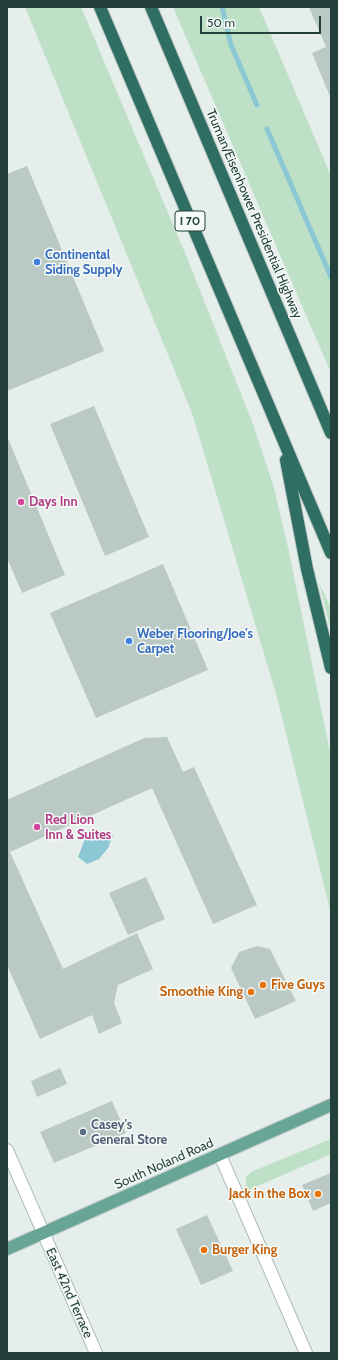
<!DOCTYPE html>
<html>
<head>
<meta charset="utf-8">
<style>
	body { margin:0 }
	#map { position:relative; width:338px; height:1360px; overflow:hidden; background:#e5eeea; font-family:Cabin,sans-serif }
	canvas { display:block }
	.frame { position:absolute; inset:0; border:8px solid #23413a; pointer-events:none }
	.scale { position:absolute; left:200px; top:16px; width:121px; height:18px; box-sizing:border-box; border:2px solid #23413a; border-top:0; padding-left:5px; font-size:12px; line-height:14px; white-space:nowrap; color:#23413a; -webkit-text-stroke:3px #f5faf8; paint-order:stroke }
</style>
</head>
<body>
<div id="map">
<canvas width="338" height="1360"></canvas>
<div class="frame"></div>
<div class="scale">50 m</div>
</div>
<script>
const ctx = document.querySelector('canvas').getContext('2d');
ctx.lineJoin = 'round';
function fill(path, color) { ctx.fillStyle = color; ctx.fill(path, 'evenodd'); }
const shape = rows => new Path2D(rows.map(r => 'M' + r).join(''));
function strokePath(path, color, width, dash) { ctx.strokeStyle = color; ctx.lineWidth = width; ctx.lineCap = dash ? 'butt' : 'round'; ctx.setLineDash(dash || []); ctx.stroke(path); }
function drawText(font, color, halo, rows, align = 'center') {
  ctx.font = font + ' Cabin,sans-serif'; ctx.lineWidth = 3; ctx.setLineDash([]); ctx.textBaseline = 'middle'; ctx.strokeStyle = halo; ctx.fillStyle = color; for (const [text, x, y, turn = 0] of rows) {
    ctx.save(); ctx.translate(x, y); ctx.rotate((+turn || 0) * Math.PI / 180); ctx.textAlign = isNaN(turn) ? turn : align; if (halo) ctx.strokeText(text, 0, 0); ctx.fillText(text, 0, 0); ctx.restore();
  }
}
fill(shape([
	[25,7,81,7,185,253,253,424,274,488,289,552,331,757,331,914,277,697,192,413],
	[173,7,259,7,331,176,331,373],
	[319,583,331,608,331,630],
	[331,1139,331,1154,246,1191,246,1177,251,1172]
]), '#bde0c7');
fill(shape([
	[98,831,113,835,108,848,99,859,87,864,78,857,85,839,93,839]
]), '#8cc7d4');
strokePath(shape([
	[222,7,231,45,257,105],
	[267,129,331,277]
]), '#8cc7d4', 5);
fill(shape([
	[309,7,331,7,331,99,312,53,326,47],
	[27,166,104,351,7,391,7,174],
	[94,406,149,537,105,556,50,424],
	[7,436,65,575,22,593,7,558],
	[163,564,208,670,96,718,50,613],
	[167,737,183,772,194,767,257,905,213,924,152,788,10,852,63,969,137,933,153,969,118,985,114,1003,122,1023,99,1034,92,1015,40,1039,7,965,7,800,144,738],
	[146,877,165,919,128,935,109,893],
	[257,946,270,949,296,1001,255,1019,231,968,239,952],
	[60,1068,67,1084,37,1097,31,1081],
	[112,1101,126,1133,54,1163,40,1132],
	[331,1173,331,1203,313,1211,302,1185],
	[207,1215,233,1271,201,1285,176,1229]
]), '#bac9c3');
const minor = shape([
	[7,1150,96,1353],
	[220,1155,306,1353]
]);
const major = shape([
	[7,1249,331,1105]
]);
const highway = shape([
	[100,7,331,553],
	[151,7,331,433],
	[286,460,307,569,331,668]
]);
strokePath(minor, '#a7b7b2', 14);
strokePath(major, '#c1cac8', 14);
strokePath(highway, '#c1cac8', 14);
strokePath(minor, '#fff', 12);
strokePath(major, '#68a597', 12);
strokePath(highway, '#2e6e63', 12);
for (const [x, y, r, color] of [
	[37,262,4,"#3f7fe0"],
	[21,502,4,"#d1479c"],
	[129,641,4,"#3f7fe0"],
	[37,827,4,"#d1479c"],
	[263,985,4,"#e8710a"],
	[251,992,4,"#e8710a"],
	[83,1132,4,"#5c6f8a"],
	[318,1194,4,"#e8710a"],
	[204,1250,4,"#e8710a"]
]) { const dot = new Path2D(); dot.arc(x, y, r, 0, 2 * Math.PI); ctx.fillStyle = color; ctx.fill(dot); strokePath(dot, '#f5faf8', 1.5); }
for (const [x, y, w] of [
	[190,221,30]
]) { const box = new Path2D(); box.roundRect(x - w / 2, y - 10, w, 20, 3); ctx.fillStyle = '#f5faf8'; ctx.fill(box); strokePath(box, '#23413a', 1); }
drawText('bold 12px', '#23413a', null, [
	["I 70",190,221]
]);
drawText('13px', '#23413a', '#f5faf8', [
	["Truman/Eisenhower Presidential Highway",254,214,67],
	["South Noland Road",164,1164,-24],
	["East 42nd Terrace",69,1293,66]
]);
drawText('bold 13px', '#366cbe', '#f5faf8', [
	["Continental",45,255],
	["Siding Supply",45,270],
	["Weber Flooring/Joe's",137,634],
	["Carpet",137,649]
], 'left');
drawText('bold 13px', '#b23c85', '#f5faf8', [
	["Days Inn",29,502],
	["Red Lion",45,820],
	["Inn & Suites",45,835]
], 'left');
drawText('bold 13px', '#c56008', '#f5faf8', [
	["Five Guys",271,985],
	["Smoothie King",243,992,"right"],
	["Jack in the Box",310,1194,"right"],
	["Burger King",212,1250]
], 'left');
drawText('bold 13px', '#4e5e75', '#f5faf8', [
	["Casey's",91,1125],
	["General Store",91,1140]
], 'left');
</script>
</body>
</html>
